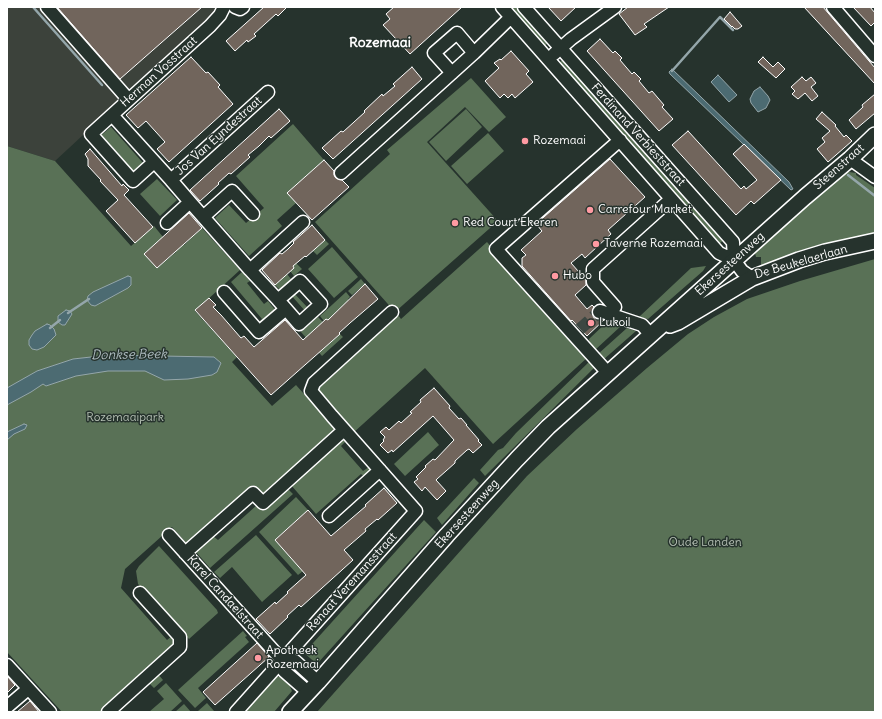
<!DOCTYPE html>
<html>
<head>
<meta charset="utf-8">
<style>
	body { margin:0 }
	#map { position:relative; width:882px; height:719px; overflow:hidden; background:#26332d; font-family:Delius,sans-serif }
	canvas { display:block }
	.frame { position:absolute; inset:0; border:8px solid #fff; pointer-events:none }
</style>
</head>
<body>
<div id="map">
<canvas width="882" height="719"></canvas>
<div class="frame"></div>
</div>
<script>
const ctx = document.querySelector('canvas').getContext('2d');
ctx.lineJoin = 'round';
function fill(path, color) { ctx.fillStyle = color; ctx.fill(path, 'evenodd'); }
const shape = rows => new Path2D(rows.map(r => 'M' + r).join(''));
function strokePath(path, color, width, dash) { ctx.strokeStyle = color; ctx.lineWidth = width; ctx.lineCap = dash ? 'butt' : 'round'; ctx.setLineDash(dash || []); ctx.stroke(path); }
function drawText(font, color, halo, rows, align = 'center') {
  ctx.font = font + ' Delius,sans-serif'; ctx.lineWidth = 3; ctx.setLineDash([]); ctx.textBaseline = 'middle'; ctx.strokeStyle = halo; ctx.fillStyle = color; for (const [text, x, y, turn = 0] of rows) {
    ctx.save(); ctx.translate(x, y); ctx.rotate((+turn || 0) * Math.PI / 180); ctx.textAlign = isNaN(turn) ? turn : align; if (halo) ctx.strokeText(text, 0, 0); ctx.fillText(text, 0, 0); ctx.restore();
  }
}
fill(shape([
	[7,7,220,7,217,13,189,37,55,161,7,146]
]), '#3c423b');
fill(shape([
	[507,7,517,7,546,38,547,43,546,45,543,46],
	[562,60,564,61,725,239,719,244,560,66,559,63],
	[471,78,506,117,489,132,465,107,427,142,498,221,395,312,315,222,390,154,387,150],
	[466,109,482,127,446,161,429,142],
	[293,124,324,160,288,193,296,203,277,220,282,226,249,256,215,218,229,205,246,223,264,208,236,176],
	[111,127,144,164,133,174,99,137],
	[488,133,504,151,467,184,451,166],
	[7,146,55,161,131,246,154,226,163,237,144,254,157,268,176,252,175,250,182,244,184,245,202,228,240,270,195,311,236,356,237,357,232,362,272,406,296,385,335,429,263,496,253,485,188,545,172,527,125,569,121,588,167,640,172,636,174,638,175,644,100,712,62,712,7,652],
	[849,172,856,173,856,175,875,188,875,238,759,272,756,267,761,266,761,257,756,257,755,253,759,248,841,175],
	[157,179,177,200,160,216,140,194],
	[325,240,329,244,317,255,313,251],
	[487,242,588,357,493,444,425,368,353,433,317,392,317,388,320,383,398,315,401,319],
	[332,247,358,277,334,298,308,269],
	[875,259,875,712,317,712,527,476,577,429,647,368,688,334,714,317,747,299,800,281],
	[296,263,302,269,294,276,290,271,294,268,293,266],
	[706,266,703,271,648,319,639,317,691,268],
	[242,272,250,281,247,283,264,304,268,301,276,311,260,325,258,323,262,319,231,282],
	[287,274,291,279,280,290,275,285],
	[361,279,365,284,352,295,348,291],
	[293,292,309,309,306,312,290,294],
	[346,292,350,297,348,299,349,300,328,320,326,319,324,321,320,316],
	[318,317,323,322,323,349,340,334,343,337,322,356,301,332],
	[607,322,621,326,595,350,590,345,589,339],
	[627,328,636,331,603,360,598,354],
	[591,360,596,366,485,476,480,470,498,450,503,448,516,433],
	[428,432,439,445,405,476,394,464],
	[341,440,346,441,341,446,363,471,369,467,372,471,366,478,361,474,316,514,291,485],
	[474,478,479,483,442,525,437,518],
	[287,488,293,494,210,568,196,552,213,536,218,540,257,505,262,510],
	[296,497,308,510,275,540,303,571,298,575,259,532],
	[424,520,436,532,317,664,304,653],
	[256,535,292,575,262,602,232,567,220,578,214,572],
	[159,546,217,610,218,613,189,639,138,584,136,571,139,566],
	[243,631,247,636,245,637,249,642,198,688,206,698,195,708,178,690],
	[157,673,163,680,154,688,148,682],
	[275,676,283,678,289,684,292,691,274,712,243,712],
	[166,683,182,701,170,712,149,712,164,699,157,691],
	[207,703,214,711,198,712,198,711],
	[184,704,191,712,175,712]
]), '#597156');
const water = shape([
	[672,69,789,182,793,189,791,190,670,74,669,72,672,69],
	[718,75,737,95,729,102,711,82,718,75],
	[760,87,768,96,770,100,766,108,758,112,751,103,750,99,754,91,760,87],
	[128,276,131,277,131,285,128,288,95,306,91,305,87,300,88,296,93,292,128,276],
	[66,310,70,311,72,314,65,325,62,325,58,322,58,316,66,310],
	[47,324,50,325,54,329,56,335,44,347,37,350,32,349,29,345,29,340,32,335,35,331,47,324],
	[109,355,214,357,221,363,217,372,212,375,188,379,164,380,145,371,108,371,76,376,46,386,43,384,31,392,7,405,7,388,37,371,73,359,109,355],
	[24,424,27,425,25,429,14,434,7,440,7,432,24,424]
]);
fill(water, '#4c6b72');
strokePath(water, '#94a6aa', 1);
strokePath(shape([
	[33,7,102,85],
	[672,71,720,17,733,30],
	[848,175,875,196],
	[68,313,89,299],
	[50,328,60,320]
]), '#94a6aa', 2.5);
const building = shape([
	[57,7,202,7,120,79,57,7],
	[264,7,287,7,278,16,276,14,254,34,256,36,248,42,247,40,235,51,226,41,264,7],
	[394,7,462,7,410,54,383,25,390,19,386,14,394,7],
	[548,7,576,7,561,21,548,7],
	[628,7,669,7,644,24,647,27,635,35,619,14,628,7],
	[804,7,823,7,875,68,875,84,804,7],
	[853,7,870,7,875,13,875,22,871,26,853,7],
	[730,12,742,26,738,29,735,29,732,26,732,27,724,19,730,12],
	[600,39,613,53,615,51,622,58,620,60,632,74,634,72,641,79,639,81,649,93,652,91,664,105,662,107,673,119,659,131,587,51,600,39],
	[511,51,529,71,526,74,533,82,515,98,512,94,508,98,504,94,500,98,485,81,499,68,494,63,500,59,501,60,511,51],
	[191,57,206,73,208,72,220,85,218,87,233,104,169,162,157,149,165,142,146,121,138,128,126,115,191,57],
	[763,57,773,67,778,62,785,69,776,78,758,62,763,57],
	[412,67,422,79,333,159,322,148,341,131,343,132,365,112,364,111,382,94,383,96,395,86,393,84,412,67],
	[802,77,806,81,811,77,816,83,811,87,818,96,812,101,805,93,798,99,792,94,795,91,791,87,802,77],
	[875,94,875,113,856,129,849,120,863,107,862,105,875,94],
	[279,109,290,121,271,138,269,136,259,146,248,155,250,157,231,174,229,173,218,183,219,184,200,201,190,190,279,109],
	[822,112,836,125,835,126,844,137,846,135,852,141,828,162,817,149,825,142,822,138,830,131,816,119,822,112],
	[688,131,741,189,744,186,746,189,757,180,733,154,744,144,781,180,754,204,751,201,736,215,672,145,688,131],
	[90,149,122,186,123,184,129,190,124,195,153,227,135,243,106,211,118,200,100,181,101,180,88,166,88,159,85,154,90,149],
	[610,159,645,197,608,230,611,234,585,258,582,254,571,263,586,280,586,285,575,295,587,309,592,305,594,307,592,314,594,318,604,320,587,336,572,320,571,321,522,266,522,258,526,255,521,250,542,231,536,224,610,159],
	[324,160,334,171,334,175,336,178,342,180,349,187,312,220,287,193,324,160],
	[189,213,202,228,157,268,144,254,189,213],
	[312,225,325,240,306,257,305,256,293,266,294,268,275,285,262,270,280,253,282,254,288,249,294,243,293,242,312,225],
	[365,284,378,299,350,323,339,333,340,334,271,395,195,310,209,298,216,305,213,307,221,315,241,338,244,336,254,347,285,320,303,340,326,319,328,320,365,284],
	[434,388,450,406,449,408,459,419,461,418,467,425,466,425,479,440,478,441,482,445,473,453,469,449,467,450,455,461,455,463,437,479,436,480,446,491,437,500,425,487,422,491,414,482,418,479,416,477,426,467,425,466,433,459,435,460,454,440,433,416,393,452,392,450,388,453,380,445,384,441,383,440,385,437,380,432,386,427,389,430,399,421,401,423,412,413,410,412,421,402,420,400,434,388],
	[384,488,397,503,378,520,377,519,365,529,366,531,344,550,353,560,301,607,299,605,287,616,288,617,270,634,256,619,275,602,276,604,288,593,287,592,306,575,275,540,308,510,331,536,366,506,365,505,384,488],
	[257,643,269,657,215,705,203,692,257,643],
	[7,676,15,685,7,693,7,676],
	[30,701,39,712,17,712,30,701]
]);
fill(building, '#71655c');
strokePath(building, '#fff', 1);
strokePath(shape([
	[580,329,599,312]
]), '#3c4742', 12, [12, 6]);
const minor = shape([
	[47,7,128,99],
	[235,7,240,9,243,7],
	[502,7,719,253,734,260],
	[524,7,733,242,734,260],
	[833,7,875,56],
	[554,54,571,39,615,7],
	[452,73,434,53,457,33,474,53],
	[112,115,171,180,190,202,250,270,278,300,286,309,299,324,321,304,300,281,278,300],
	[850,159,875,177],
	[154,162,133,181,91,134,210,26,220,15,224,7],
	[341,173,474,53,511,17],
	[171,180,268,92],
	[203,217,232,191,253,214],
	[167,223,190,202],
	[734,260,742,271,752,278],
	[250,270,303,222],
	[224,292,259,332,286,309],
	[599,312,600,311,642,325,651,335],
	[608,314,615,307,593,282,593,269,671,199],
	[608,373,496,249,620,140],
	[329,516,380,470],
	[169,535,282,660,284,671,308,692],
	[185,553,253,493,263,503,344,430],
	[282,660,295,661,318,682],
	[7,665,50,712],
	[7,707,28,689],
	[108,712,180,647,180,637,140,593],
	[236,712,416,511,332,416,311,391,314,383,392,312]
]);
const major = shape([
	[670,325,678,322,752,278,799,260,825,252,875,241],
	[290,712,318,682,447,535,517,459,548,427,805,197,850,159,875,135]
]);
strokePath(minor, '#fff', 15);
strokePath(major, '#fff', 18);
strokePath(minor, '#26332d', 12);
strokePath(major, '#26332d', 15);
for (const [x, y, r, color] of [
	[525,141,4,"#ff9aa2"],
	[590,210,4,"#ff9aa2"],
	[455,223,4,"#ff9aa2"],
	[596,244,4,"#ff9aa2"],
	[555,276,4,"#ff9aa2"],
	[591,323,4,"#ff9aa2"],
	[258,658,4,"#ff9aa2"]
]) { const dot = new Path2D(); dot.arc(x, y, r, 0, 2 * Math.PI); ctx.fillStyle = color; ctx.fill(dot); strokePath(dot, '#26332d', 1.5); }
drawText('12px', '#fff', '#26332d', [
	["Herman Vosstraat",159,72,-42],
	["Ferdinand Verbieststraat",638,135,48],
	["Jos Van Eyndestraat",219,136,-42],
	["Steenstraat",839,167,-41],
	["De Beukelaerlaan",801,262,-16],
	["Ekersesteenweg",730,264,-42],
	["Ekersesteenweg",467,514,-48],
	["Renaat Veremansstraat",352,582,-48],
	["Karel Candaelstraat",225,597,48]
]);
drawText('12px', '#fff', '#26332d', [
	["Rozemaai",533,141],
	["Carrefour Market",598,210],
	["Red Court Ekeren",463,223],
	["Taverne Rozemaai",604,244],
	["Hubo",563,276],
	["Lukoil",599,323],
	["Apotheek",266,651],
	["Rozemaai",266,665]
], 'left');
drawText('12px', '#b4bfb3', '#26332d', [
	["Rozemaaipark",125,418],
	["Oude Landen",705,543]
]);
drawText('italic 13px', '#aebcc0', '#26332d', [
	["Donkse Beek",129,355,-1]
]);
drawText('bold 14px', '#fff', '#26332d', [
	["Rozemaai",380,43]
]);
</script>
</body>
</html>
